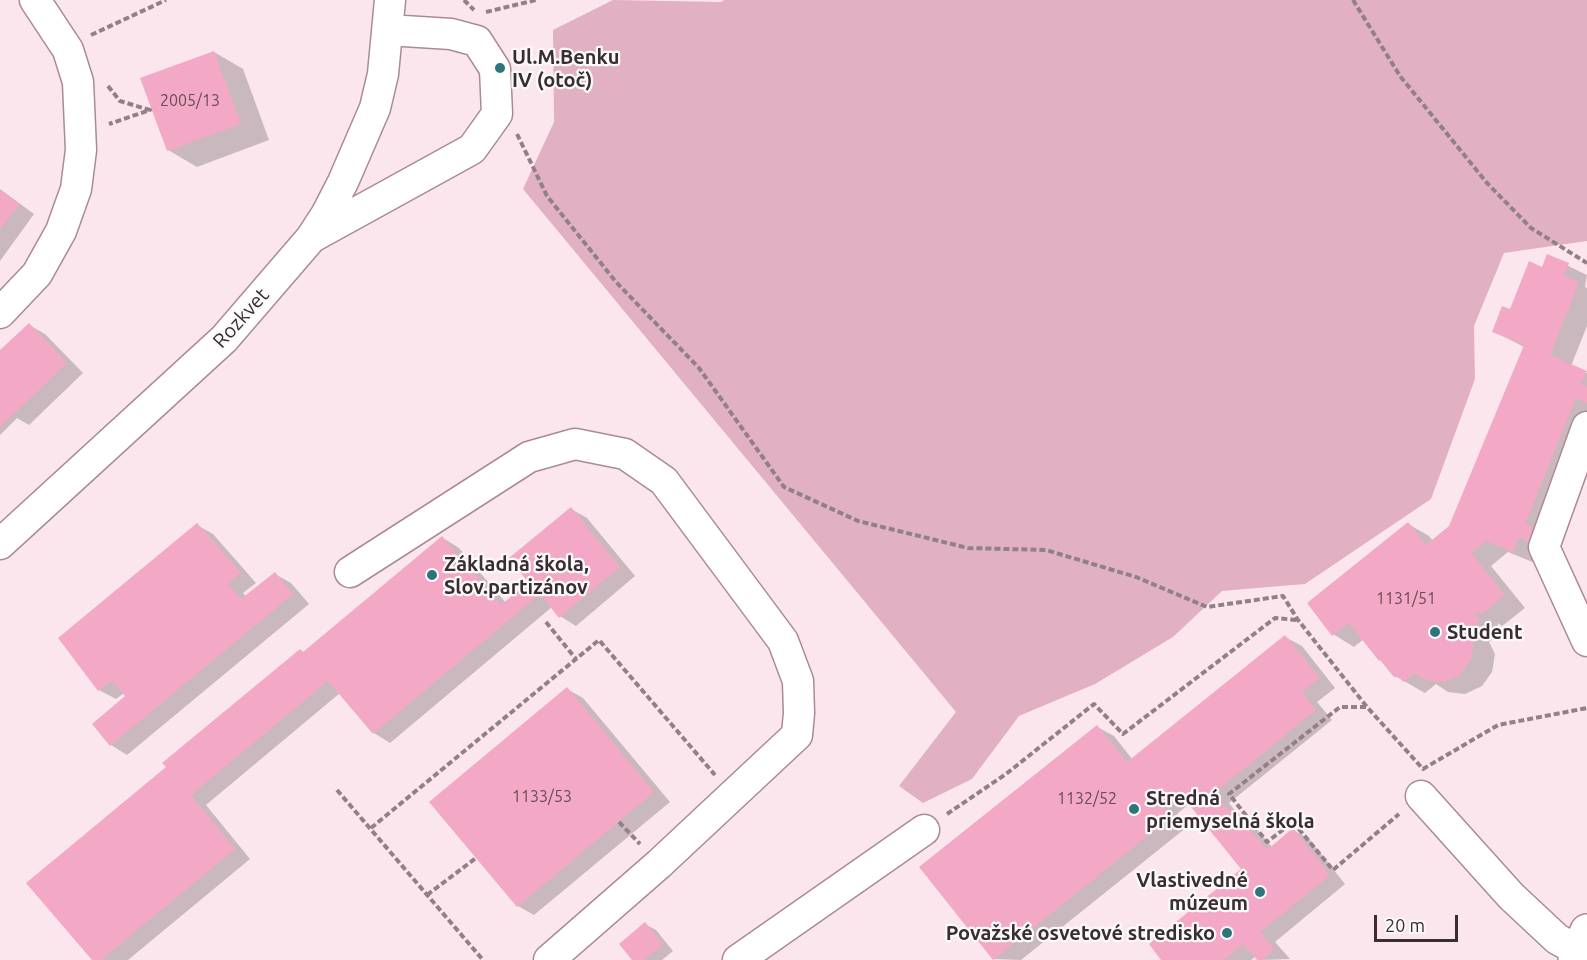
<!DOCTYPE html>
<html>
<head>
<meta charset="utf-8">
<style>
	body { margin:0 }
	#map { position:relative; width:1587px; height:960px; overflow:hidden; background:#fce6ee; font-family:Ubuntu,sans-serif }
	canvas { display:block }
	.scale { position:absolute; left:1374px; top:915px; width:84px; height:27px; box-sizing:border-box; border:3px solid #3a2d32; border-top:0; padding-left:8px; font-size:18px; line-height:21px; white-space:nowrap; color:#3a2d32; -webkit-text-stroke:4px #fafafa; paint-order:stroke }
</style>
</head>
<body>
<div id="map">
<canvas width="1587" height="960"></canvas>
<div class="scale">20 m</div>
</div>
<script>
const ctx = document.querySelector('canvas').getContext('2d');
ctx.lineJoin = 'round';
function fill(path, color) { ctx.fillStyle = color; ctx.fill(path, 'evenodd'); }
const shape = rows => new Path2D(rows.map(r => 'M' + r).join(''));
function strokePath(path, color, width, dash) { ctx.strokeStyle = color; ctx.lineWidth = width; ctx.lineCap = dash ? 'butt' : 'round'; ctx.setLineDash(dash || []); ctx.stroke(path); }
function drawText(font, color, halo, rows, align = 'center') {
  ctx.font = font + ' Ubuntu,sans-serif'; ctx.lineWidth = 4.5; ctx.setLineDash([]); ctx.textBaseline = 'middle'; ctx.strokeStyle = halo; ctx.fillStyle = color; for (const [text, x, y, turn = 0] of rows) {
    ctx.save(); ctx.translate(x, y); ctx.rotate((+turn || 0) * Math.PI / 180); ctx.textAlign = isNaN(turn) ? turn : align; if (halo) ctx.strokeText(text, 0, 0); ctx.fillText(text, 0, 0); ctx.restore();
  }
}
fill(shape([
	[613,0,721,2,724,0,1587,0,1587,241,1504,253,1474,326,1475,379,1431,499,1305,584,1222,591,1173,637,1095,684,1019,716,972,779,923,803,899,786,956,712,523,189,554,122,553,30]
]), '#e2b0c3');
fill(shape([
	[214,52,243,69,269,140,197,167,168,150],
	[0,189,34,214,0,261],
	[1548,256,1587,275,1585,287,1587,288,1587,326,1571,366,1587,373,1587,434,1535,563,1508,552,1491,566,1525,608,1502,626,1498,623,1497,629,1500,633,1489,642,1495,654,1492,672,1482,686,1465,694,1448,692,1436,684,1425,693,1395,676,1364,639,1354,647,1333,634,1408,524,1429,536,1433,541,1451,527,1524,347,1493,331,1543,269],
	[29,325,45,334,83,373,29,425,17,418,0,435,0,352],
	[571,509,587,518,635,576,576,626,560,616,552,607,390,743,374,733,340,693,206,805,250,859,128,960,94,960,168,767,300,650,305,653,443,538,459,548,506,603,530,582],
	[197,525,213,534,256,583,243,593,246,596,275,574,291,583,309,604,127,755,111,745,127,696,124,693,116,699,99,690],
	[1285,637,1302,646,1335,688,1317,702,1332,720,1229,803,1237,813,1248,819,1272,847,1293,830,1309,839,1345,884,1275,942,1290,959,1259,960,1256,956,1251,960,1163,960,1244,869,1190,803,1177,814,1187,827,1021,960,994,959,921,868,1097,727,1114,736,1132,759],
	[567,689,583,698,670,802,534,915,518,906],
	[645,924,656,930,673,951,662,960,634,960]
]), '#0003');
fill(shape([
	[214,51,241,124,167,151,140,78],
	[0,190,19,204,0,230],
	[1547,254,1569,263,1564,276,1579,282,1550,355,1587,371,1581,384,1587,386,1587,403,1576,398,1525,524,1537,528,1531,542,1519,537,1513,552,1486,541,1471,553,1505,595,1480,615,1477,611,1476,616,1480,621,1468,629,1474,641,1471,659,1460,675,1443,682,1425,680,1414,673,1403,682,1399,677,1394,677,1380,660,1379,661,1349,623,1332,636,1307,603,1408,522,1426,545,1449,526,1524,345,1492,332,1502,306,1510,309,1529,261,1542,267],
	[29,323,67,363,0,427,0,350],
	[571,507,620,567,559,618,540,594,373,734,328,681,191,795,235,849,101,960,92,960,26,883,166,767,162,763,300,649,303,652,442,536,501,605,528,582,509,558],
	[197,523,241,573,228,584,241,599,275,572,293,594,110,746,92,724,125,696,112,680,98,691,58,638],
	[1285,635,1320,678,1302,692,1316,710,1214,793,1229,811,1232,808,1267,850,1293,828,1330,875,1260,932,1274,949,1262,960,1257,960,1243,944,1224,960,1161,960,1149,944,1241,869,1178,791,1161,804,1171,817,993,960,919,867,1097,725,1127,762],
	[567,687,654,792,517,907,429,802],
	[645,922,663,944,644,960,632,960,619,944]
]), '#f3a8c6');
const minor = shape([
	[314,236,472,149,497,114,495,69,477,41,451,34,388,30],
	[0,313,37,274,61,231,76,189,81,150,78,82,68,50,35,0],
	[1587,427,1544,547,1587,641],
	[0,544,224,339,311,238,326,215,343,182,375,108,383,74,390,0],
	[350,572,529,457,575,444,625,454,664,481,783,641,798,681,799,713,797,735,659,864,549,960],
	[1421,796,1511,896,1557,939,1579,951],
	[738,960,924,830]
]);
const major = shape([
	[1575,960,1587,931]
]);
strokePath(minor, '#aa8a96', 33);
strokePath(major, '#aa8a96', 36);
strokePath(shape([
	[464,0,474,10],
	[1353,0,1400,76,1487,183,1531,228,1587,263],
	[486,12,536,0],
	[91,35,166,0],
	[108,86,120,101,150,110,109,124],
	[517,134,547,196,616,282,699,368,784,487,858,521,968,548,1046,550,1136,577,1207,607,1283,596,1298,620,1367,707,1423,769,1498,725,1587,708],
	[546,622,576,659],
	[1366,707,1340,707,1229,794,1267,842,1293,822,1333,870,1399,814],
	[337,790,483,960],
	[947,814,1006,774,1094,704,1123,734,1275,618,1297,620],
	[619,822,640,844],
	[371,828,599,640,715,775],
	[427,895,476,858]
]), '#918087', 4, [6, 3]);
strokePath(minor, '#fff', 30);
strokePath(major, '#fff', 33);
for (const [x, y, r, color] of [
	[500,68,6,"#2c757c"],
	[432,575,6,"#2c757c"],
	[1435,632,6,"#2c757c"],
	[1134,809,6,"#2c757c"],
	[1260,892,6,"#2c757c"],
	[1227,933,6,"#2c757c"]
]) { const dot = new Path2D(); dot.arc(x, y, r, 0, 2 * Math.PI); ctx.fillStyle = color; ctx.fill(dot); strokePath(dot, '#fafafa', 2); }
drawText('16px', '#684c57', null, [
	["2005/13",190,101],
	["1131/51",1406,599],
	["1133/53",542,797],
	["1132/52",1087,799]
]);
drawText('bold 20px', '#3a2d32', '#fafafa', [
	["Ul.M.Benku",512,57],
	["IV (otoč)",512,80],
	["Základná škola,",444,564],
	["Slov.partizánov",444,587],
	["Student",1447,632],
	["Stredná",1146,798],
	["priemyselná škola",1146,821],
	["Vlastivedné",1248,880,"right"],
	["múzeum",1248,903,"right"],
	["Považské osvetové stredisko",1215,933,"right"]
], 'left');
drawText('20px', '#3a2d32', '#fafafa', [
	["Rozkvet",241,318,-48]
]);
</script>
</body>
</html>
